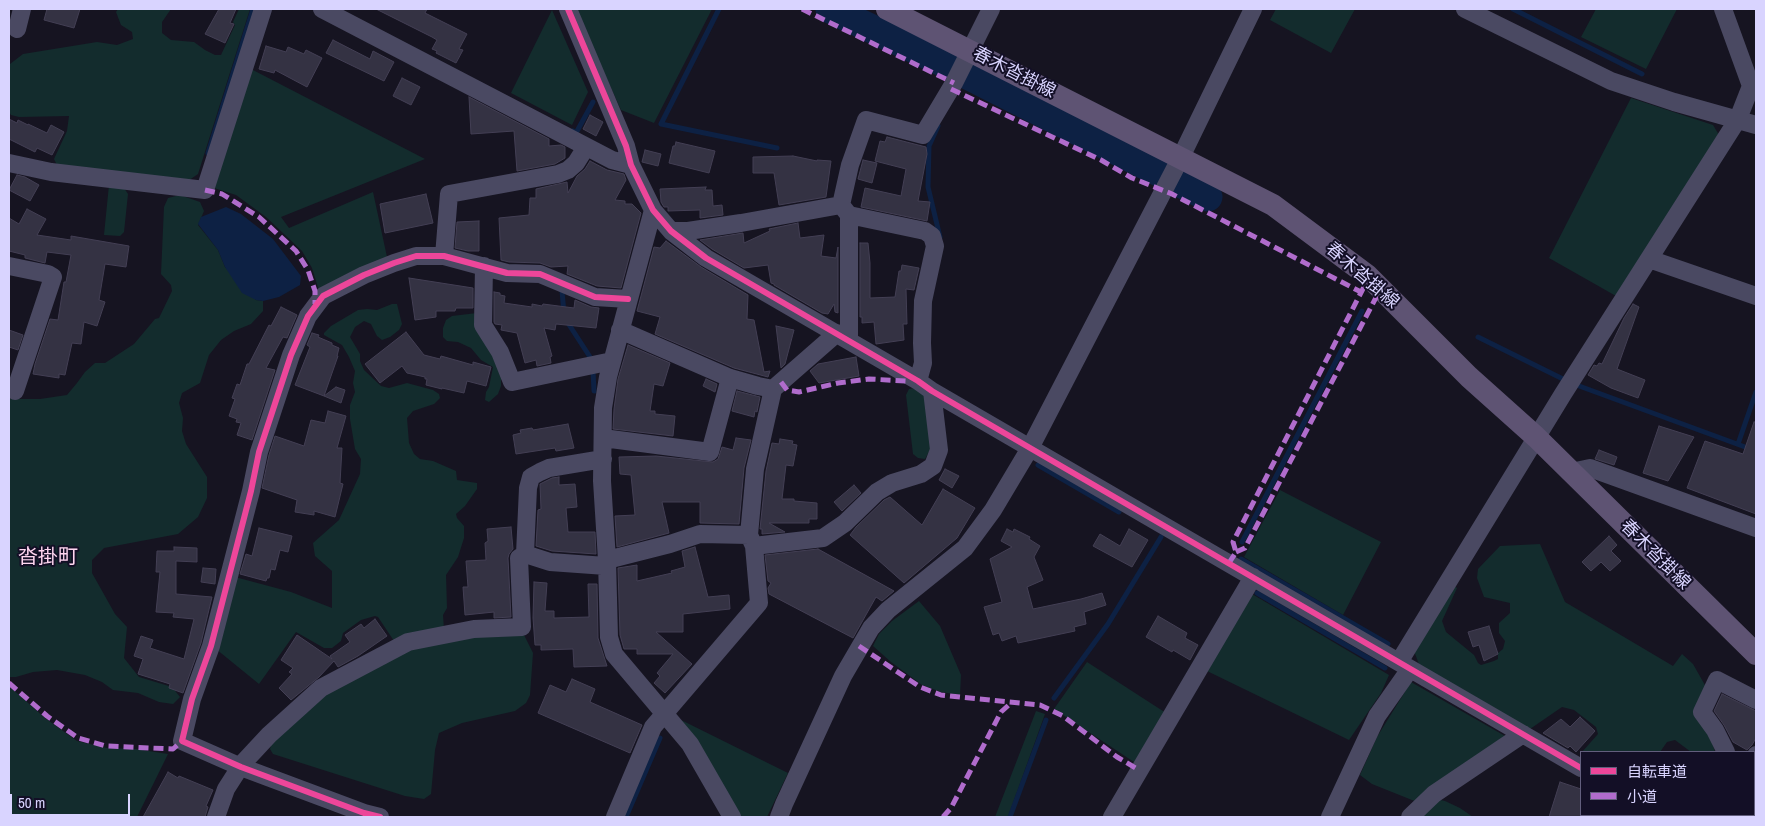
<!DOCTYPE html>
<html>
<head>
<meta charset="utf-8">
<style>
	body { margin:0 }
	#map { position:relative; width:1765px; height:826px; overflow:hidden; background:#161421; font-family:"Archivo Narrow","Noto Sans JP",sans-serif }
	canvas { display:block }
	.frame { position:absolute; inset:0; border:10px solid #d9d4ff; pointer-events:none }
	.legend { position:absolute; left:1580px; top:751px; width:175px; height:65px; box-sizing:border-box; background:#130f26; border:1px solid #625e7d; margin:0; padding:6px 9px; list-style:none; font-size:15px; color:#d9d4ff }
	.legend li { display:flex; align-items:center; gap:10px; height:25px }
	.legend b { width:25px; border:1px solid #625e7d }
	.scale { position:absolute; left:10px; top:794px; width:120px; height:22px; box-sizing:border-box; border:2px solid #d9d4ff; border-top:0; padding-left:6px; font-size:15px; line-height:18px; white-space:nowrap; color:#d9d4ff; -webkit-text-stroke:4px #130f26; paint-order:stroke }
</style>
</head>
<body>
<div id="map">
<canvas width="1765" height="826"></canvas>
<div class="frame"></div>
<ul class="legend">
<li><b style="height:6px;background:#ed469a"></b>自転車道</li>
<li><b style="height:6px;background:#b06ccc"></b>小道</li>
</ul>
<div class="scale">50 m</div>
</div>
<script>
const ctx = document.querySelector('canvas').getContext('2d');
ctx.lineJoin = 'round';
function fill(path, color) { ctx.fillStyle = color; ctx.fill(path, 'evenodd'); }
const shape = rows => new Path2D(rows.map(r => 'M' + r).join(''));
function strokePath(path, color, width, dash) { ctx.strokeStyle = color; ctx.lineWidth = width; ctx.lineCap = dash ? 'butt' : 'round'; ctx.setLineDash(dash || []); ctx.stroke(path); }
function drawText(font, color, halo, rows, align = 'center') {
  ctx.font = font + ' "Archivo Narrow","Noto Sans JP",sans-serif'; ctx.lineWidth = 4; ctx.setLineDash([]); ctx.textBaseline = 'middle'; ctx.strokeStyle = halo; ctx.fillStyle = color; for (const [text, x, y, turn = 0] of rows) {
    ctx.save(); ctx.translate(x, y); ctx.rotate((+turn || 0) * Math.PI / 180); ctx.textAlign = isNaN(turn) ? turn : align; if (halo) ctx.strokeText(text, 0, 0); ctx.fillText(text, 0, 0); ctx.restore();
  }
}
fill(shape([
	[118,9,171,9,162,22,162,33,171,40,194,42,205,50,215,55,221,55,235,25,233,22,239,9,250,9,198,174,182,185,57,165,54,159,67,131,69,116,19,117,11,115,9,112,10,64,23,54,97,42,117,45,133,39,132,32,121,25,116,12],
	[575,9,712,9,654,123,621,110],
	[1276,9,1355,9,1331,53,1270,20],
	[1596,9,1677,9,1646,69,1581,37],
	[552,10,588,92,572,125,511,93],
	[251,69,425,159,281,217,289,228,373,192,387,257,320,294,312,268,302,251,266,217,236,195,214,188],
	[1631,98,1713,125,1719,135,1616,296,1549,258],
	[109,185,124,188,128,194,124,232,120,236,104,235],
	[180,195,200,202,204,211,198,225,218,250,225,267,256,300,263,301,263,311,251,324,234,331,221,340,209,355,200,383,182,393,179,403,183,418,182,431,186,444,207,477,207,498,198,517,178,534,104,548,92,560,92,573,115,614,127,627,124,658,139,677,172,687,180,697,173,704,159,702,138,693,113,690,102,682,85,675,57,670,33,672,16,677,9,677,9,399,40,399,67,395,77,383,85,372,95,363,105,363,134,344,155,319,159,318,172,291,171,285,161,274,164,207,168,198],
	[392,304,397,304,402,324,399,330,390,337,382,340,377,336,371,324,364,321,355,327,350,337,360,354,360,361,364,370,381,386,389,388,407,383,433,390,439,394,440,398,434,404,413,411,407,418,409,443,414,454,420,459,433,461,456,471,457,480,477,483,477,489,465,506,456,514,457,518,464,526,464,538,458,557,446,575,447,608,443,615,444,630,396,644,378,617,375,616,361,620,343,633,341,641,332,648,324,648,296,632,259,684,216,649,235,577,291,592,332,608,332,571,315,556,313,543,339,520,360,474,361,459,355,449,350,419,350,405,355,392,353,383,355,371,349,357,342,345,324,335,324,333,331,326,358,310,367,309,377,310],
	[477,313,507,379,501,380,501,386,498,394,489,402,485,400,486,392,489,387,493,367,481,360,471,348,458,342,447,341,443,337,443,328,446,320,452,316],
	[919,387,924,394,931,448,925,459,918,458,913,454,906,395,909,389],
	[1280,490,1381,542,1343,615,1244,557],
	[1540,544,1565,602,1673,666,1682,654,1693,664,1706,687,1709,733,1715,752,1691,752,1675,740,1667,742,1660,752,1582,752,1598,734,1596,727,1574,710,1562,707,1530,729,1420,667,1414,651,1454,586,1457,588,1442,621,1446,632,1474,655,1478,663,1481,665,1494,661,1498,659,1498,653,1503,649,1505,641,1499,633,1499,623,1510,613,1510,603,1484,597,1477,578,1478,569,1500,546],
	[1252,594,1389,675,1381,693,1349,740,1207,671],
	[919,601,940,626,961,675,960,695,941,692,922,685,891,662,873,646,879,634,892,621],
	[471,635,524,635,533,653,530,695,526,703,515,711,462,723,439,733,435,750,431,794,424,799,405,796,273,754,270,749,272,741,324,693,409,647],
	[1087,662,1166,713,1137,764,1054,709],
	[1411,682,1505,736,1417,802,1372,784,1360,775,1377,737],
	[9,686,45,718,77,741,107,748,136,749,168,754,137,817,9,817],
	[1036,711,1045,714,1008,817,995,817],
	[675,717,788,773,767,817,738,817],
	[1436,799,1445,801,1460,808,1473,817,1417,817]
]), '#132c2d');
fill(shape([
	[226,207,241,214,273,239,301,276,300,285,279,297,263,301,256,300,242,293,225,267,218,250,198,224,201,217]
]), '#0d2144');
strokePath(shape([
	[719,9,661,124,777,148],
	[1513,9,1642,74],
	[938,126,929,146,928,187,940,237],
	[573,131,576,133,593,102],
	[208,153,253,9],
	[562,291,564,313],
	[566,320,592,360],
	[1478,337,1571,383,1756,451],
	[593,371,594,391],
	[1738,444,1756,392],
	[1038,465,1119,512],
	[1242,542,1362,311],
	[1241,559,1388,644],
	[1257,593,1385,668],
	[1054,698,1108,624,1161,537],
	[626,817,660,738],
	[1010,817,1046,720]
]), '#0d2144', 5);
strokePath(shape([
	[830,9,944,63,1208,197]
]), '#0d2144', 29);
const building = shape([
	[47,9,80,9,74,28,44,20,47,9],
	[219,9,236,9,230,23,234,24,225,43,205,34,219,9],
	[376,9,427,9,425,13,467,34,459,49,463,50,456,63,436,53,437,51,432,49,437,40,432,37,376,9],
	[333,40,370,59,373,51,394,62,384,81,326,53,333,40],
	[266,46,286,52,288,47,304,54,306,50,322,58,307,87,275,70,274,73,259,69,266,46],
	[402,78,420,87,411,105,393,96,402,78],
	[469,97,549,139,549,146,561,145,565,147,565,158,555,164,517,171,514,131,471,134,469,97],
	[590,115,603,122,596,136,583,129,590,115],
	[9,119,17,123,18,120,28,125,28,124,47,133,51,125,64,132,52,155,37,148,35,152,9,139,9,119],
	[887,137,926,147,927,154,918,201,930,202,927,221,861,207,865,188,901,196,906,169,875,161,880,141,885,142,887,137],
	[676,142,715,151,709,173,669,163,673,146,675,146,676,142],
	[645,150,661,154,658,166,642,162,645,150],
	[793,156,817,161,817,160,831,161,826,197,779,205,774,173,753,173,753,157,793,156],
	[863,160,877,163,872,183,858,179,863,160],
	[590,161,607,170,624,174,626,180,615,200,625,201,625,204,632,204,641,213,621,288,597,286,567,274,568,266,551,267,540,263,509,262,501,260,499,218,529,215,530,198,536,198,536,189,567,182,568,193,577,176,585,169,590,161],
	[17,175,25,177,39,185,30,201,9,190,17,175],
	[706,187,705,190,712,190,713,206,722,205,723,215,700,218,700,210,668,211,668,207,664,207,661,202,660,189,706,187],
	[426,194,433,223,385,233,380,204,426,194],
	[27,209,46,219,37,235,71,240,71,236,129,246,126,267,105,264,99,300,105,302,97,326,84,322,81,344,72,343,65,375,59,374,59,378,33,374,35,364,50,319,58,320,64,282,66,282,71,255,47,252,45,263,25,258,25,255,9,251,9,218,19,224,27,209],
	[479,221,479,251,468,251,455,248,457,222,479,221],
	[798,223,800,238,824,235,821,256,836,258,838,247,838,313,835,312,834,304,828,314,822,313,774,285,774,284,771,283,768,265,744,268,712,249,700,240,743,233,744,243,770,231,769,229,798,223],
	[666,241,701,267,748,295,747,319,754,320,764,372,770,371,768,377,734,368,655,334,660,317,637,311,654,247,660,248,666,241],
	[860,243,868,243,870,263,870,298,895,297,899,271,901,271,902,265,919,268,914,290,906,289,907,324,903,324,904,340,876,344,874,322,862,323,862,317,860,317,860,243],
	[409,278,473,288,473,308,456,308,455,311,436,311,436,317,415,320,409,278],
	[494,292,500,293,500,295,505,296,504,303,532,307,532,304,542,306,543,304,574,308,575,300,591,307,599,308,596,328,556,324,555,330,544,328,552,356,550,357,551,363,537,366,536,360,525,363,517,333,501,330,502,325,495,324,494,322,494,292],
	[1633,304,1639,307,1617,369,1645,380,1638,398,1611,388,1588,375,1594,365,1597,366,1599,363,1602,364,1624,318,1633,304],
	[281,307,297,315,287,338,283,337,266,368,275,370,252,440,237,435,241,423,236,422,237,419,229,416,235,399,232,398,237,384,240,385,247,364,249,364,269,325,271,326,281,307],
	[776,326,794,330,785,364,781,368,776,326],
	[9,330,23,335,18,350,9,347,9,330],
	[406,332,424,355,440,359,441,356,473,365,473,362,491,367,486,386,467,381,464,393,442,388,442,389,426,385,427,379,425,379,425,377,407,373,402,366,380,383,365,364,406,332],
	[312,333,319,335,318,337,332,343,332,345,339,348,337,356,338,356,324,396,295,385,310,347,307,345,312,333],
	[628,345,670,363,663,386,654,384,650,411,655,411,655,414,675,416,673,436,613,429,614,409,618,379,628,345],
	[856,357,859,376,819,383,810,371,818,364,856,357],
	[706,379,717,384,715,392,703,386,706,379],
	[336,387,345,390,341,403,324,396,336,387],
	[737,391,760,397,757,412,755,411,754,417,732,411,737,391],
	[328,411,346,416,337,448,342,448,340,483,343,484,335,517,314,511,314,515,295,512,297,500,262,488,269,455,275,436,304,446,311,420,325,423,328,411],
	[1754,422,1756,422,1756,514,1687,488,1705,441,1743,454,1754,422],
	[568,424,574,448,556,451,555,448,516,454,513,435,521,433,520,430,532,428,533,430,568,424],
	[1659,426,1694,437,1668,481,1643,473,1659,426],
	[736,438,751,440,744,468,739,524,700,523,700,502,662,502,669,533,617,547,615,516,635,515,631,475,620,474,619,457,656,456,713,462,718,459,722,447,733,450,736,438],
	[780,439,793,441,792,444,797,445,793,466,786,465,782,499,794,499,794,501,817,503,817,519,809,519,809,523,769,523,785,532,762,534,762,529,760,529,766,471,772,443,779,444,780,439],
	[1599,450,1617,457,1614,465,1595,459,1599,450],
	[945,469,959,476,952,488,939,480,945,469],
	[559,477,559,485,575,484,577,507,566,508,568,532,595,532,596,554,552,551,536,546,538,510,541,509,540,484,552,478,559,477],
	[854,485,861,493,842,511,834,502,854,485],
	[943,489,975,508,957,538,904,583,850,535,856,527,884,500,890,497,922,525,943,489],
	[511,527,513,549,509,554,508,558,511,617,494,618,494,612,465,615,463,587,468,587,466,561,486,560,485,543,488,541,487,529,511,527],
	[259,528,292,536,288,552,280,550,275,570,271,569,269,578,267,578,266,581,240,574,246,554,252,556,259,528],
	[1007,529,1013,532,1014,529,1030,537,1029,539,1040,546,1034,557,1043,580,1027,587,1033,609,1081,599,1102,593,1106,605,1084,612,1086,624,1074,627,1075,631,1018,643,1016,636,1002,641,999,633,993,635,984,607,1002,602,990,559,1012,547,1001,541,1007,529],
	[1129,529,1148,540,1132,567,1093,546,1100,534,1120,546,1129,529],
	[1609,536,1617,545,1611,551,1621,561,1610,571,1601,562,1591,571,1582,562,1609,536],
	[174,547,197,548,197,562,176,561,176,594,212,597,201,643,183,693,169,688,170,684,138,674,143,659,134,656,141,636,153,640,150,648,184,659,194,619,173,617,174,613,156,612,160,572,156,572,157,551,174,551,174,547],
	[695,547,708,597,729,595,730,609,683,614,683,632,656,632,692,664,665,693,654,683,660,676,657,673,673,654,637,654,637,649,624,649,620,635,618,568,637,565,637,581,672,573,671,571,685,567,682,551,695,547],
	[818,549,894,591,882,601,876,597,853,638,769,594,768,588,771,583,768,581,765,555,818,549],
	[203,568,216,569,215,584,201,582,203,568],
	[534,582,547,583,545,611,554,611,554,618,589,617,588,584,597,584,598,638,607,666,574,667,573,649,541,650,541,645,535,645,533,618,534,582],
	[1158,616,1187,633,1185,638,1198,645,1190,660,1173,650,1172,652,1146,637,1158,616],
	[375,619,387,636,358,656,338,667,334,661,319,677,291,700,279,688,292,674,289,672,293,668,281,660,297,635,332,659,330,656,350,642,345,635,361,624,364,628,375,619],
	[1489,626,1498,654,1484,661,1479,645,1473,647,1468,632,1489,626],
	[572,679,595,689,590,702,642,725,630,753,538,713,550,685,566,692,572,679],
	[1722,694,1756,711,1756,738,1752,745,1747,750,1733,742,1724,725,1714,711,1722,694],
	[1580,717,1595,731,1576,752,1570,746,1568,748,1543,733,1561,719,1570,727,1580,717],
	[168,772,178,778,179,776,213,790,206,806,208,807,205,817,143,817,168,772],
	[1560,782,1581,789,1581,817,1549,817,1560,782]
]);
fill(building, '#343243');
strokePath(building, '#433f54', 1);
strokePath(shape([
	[322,9,612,160,631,165],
	[568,9,626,146,631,165,653,210,671,231,706,258,918,381,932,391,1581,768],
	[1465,9,1611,81,1674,102,1756,125],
	[17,29,22,9],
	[9,163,51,172,205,190,263,9],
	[653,210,608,377,603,408,602,481,607,560,609,637,614,654,690,744,732,817],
	[849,215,925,231,932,236,935,246,923,301,922,343,923,363,918,381],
	[671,231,688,231,741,223,841,205],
	[444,256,449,194,558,174,568,170,576,163,586,147],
	[1649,259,1756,296],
	[9,266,48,274,53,277,15,391],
	[484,266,483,325,500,352,512,382,612,361],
	[620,330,730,378,758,386,773,389],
	[849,341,849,215,841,205,850,165,866,120,923,135,954,83,991,9],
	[603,438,710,452,730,378],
	[603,459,549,468,540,472,531,477,528,488,525,554,550,562,606,566],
	[1571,472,1590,468,1756,528],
	[754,546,823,538,845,523,877,492,892,483,921,474,933,466,939,450,932,391],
	[607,560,670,544,700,534,749,535],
	[1399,662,1563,394,1738,119,1751,86,1723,9],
	[1726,752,1715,730,1702,712,1717,680,1756,700],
	[1754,760,1756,755],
	[1662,815,1667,817],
	[1740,815,1740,817],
	[216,817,226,789,242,764,269,735,321,688,408,642,474,629,522,627,519,558,525,554],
	[380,817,364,813,241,767,182,741,192,699,211,646,251,491,259,452,291,355,308,316,323,296,364,275,394,263,416,256,444,256,507,273,540,274,595,297,628,299],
	[615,817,653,727,759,603,754,546,749,535,755,469,773,389,837,333],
	[779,817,784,804,843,676,871,628,888,610,965,548,993,510,1030,448,1181,157,1253,9],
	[1112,817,1253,577],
	[1330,817,1377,716,1410,669],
	[1410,817,1434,794,1523,734]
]), '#4a4962', 18);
strokePath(shape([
	[887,9,1273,205,1367,275,1469,377,1536,437,1756,654]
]), '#5e5373', 22);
strokePath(shape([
	[802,9,954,83],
	[951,89,1101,160,1132,178,1172,194,1361,292],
	[205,190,222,194,259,217,296,251,308,270,315,291,315,304],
	[781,382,787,390,799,392,838,383,869,379,906,381,911,377],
	[1236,552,1245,548,1381,288],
	[1229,563,1236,552,1233,542,1369,277],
	[859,646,920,687,941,695,1040,705,1063,716,1117,757,1139,770],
	[9,683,47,716,78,738,106,746,173,749,182,741],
	[943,817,951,808,1001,712,1011,703]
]), '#b06ccc', 5, [10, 5]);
strokePath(shape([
	[568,9,626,146,631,165,653,210,671,231,706,258,918,381,932,391,1581,768],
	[380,817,364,813,241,767,182,741,192,699,211,646,251,491,259,452,291,355,308,316,323,296,364,275,394,263,416,256,444,256,507,273,540,274,595,297,628,299]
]), '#ed469a', 6);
drawText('18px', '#d9d4ff', '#130f26', [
	["春木沓掛線",1014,73,27],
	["春木沓掛線",1362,276,41],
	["春木沓掛線",1655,555,45]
]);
drawText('20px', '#ffd6f0', '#130f26', [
	["沓掛町",48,558]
]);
</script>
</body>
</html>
